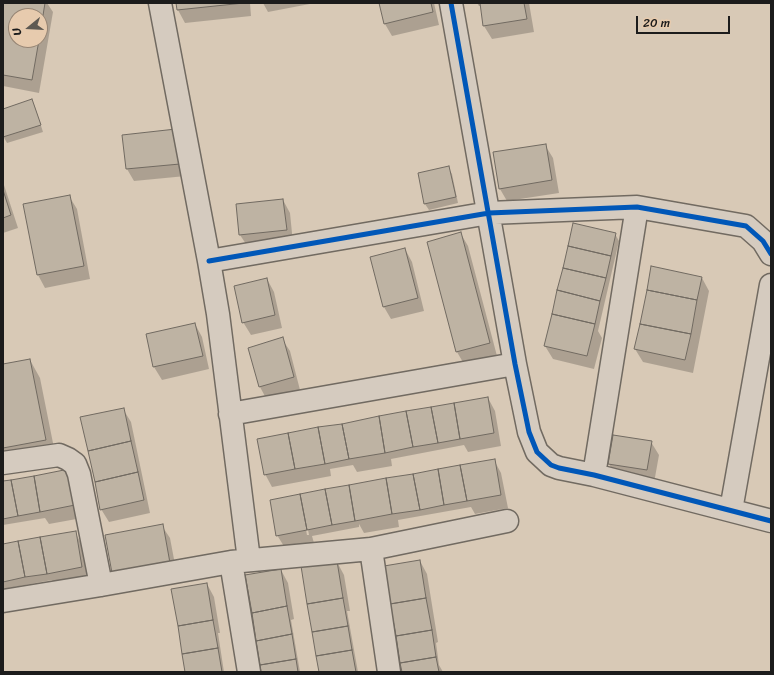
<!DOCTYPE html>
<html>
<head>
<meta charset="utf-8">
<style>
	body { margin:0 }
	#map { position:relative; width:774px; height:675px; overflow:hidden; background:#d8c9b6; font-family:Sriracha,sans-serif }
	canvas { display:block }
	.frame { position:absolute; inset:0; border:4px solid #1c1c1c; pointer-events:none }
	.north { position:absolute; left:8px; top:8px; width:40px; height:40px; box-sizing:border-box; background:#e7cbae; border:1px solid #968574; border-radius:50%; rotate:252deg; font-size:11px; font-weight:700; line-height:16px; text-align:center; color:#1c1c1c }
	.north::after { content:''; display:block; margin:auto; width:14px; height:18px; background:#5e5952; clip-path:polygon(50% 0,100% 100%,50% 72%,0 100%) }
	.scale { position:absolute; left:636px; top:16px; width:94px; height:18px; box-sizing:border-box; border:2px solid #1c1c1c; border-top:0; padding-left:5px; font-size:12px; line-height:14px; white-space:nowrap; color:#1c1c1c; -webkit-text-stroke:3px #e7cbae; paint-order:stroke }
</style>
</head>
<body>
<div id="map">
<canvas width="774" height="675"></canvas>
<div class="frame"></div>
<div class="north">U</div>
<div class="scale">20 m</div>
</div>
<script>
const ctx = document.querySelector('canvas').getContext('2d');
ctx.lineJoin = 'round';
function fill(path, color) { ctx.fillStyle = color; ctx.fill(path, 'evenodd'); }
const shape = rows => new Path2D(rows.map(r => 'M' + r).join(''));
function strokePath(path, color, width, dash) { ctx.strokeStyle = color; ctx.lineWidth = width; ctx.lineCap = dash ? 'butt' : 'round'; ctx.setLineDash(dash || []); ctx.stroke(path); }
fill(shape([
	[3,3,47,3,53,12,39,93,3,86],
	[16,16,40,16,40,40,16,40],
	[177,3,250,3,251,16,185,23,178,10],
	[263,3,315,3,268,12],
	[380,3,434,3,439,25,392,36,385,24],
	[477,3,529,3,534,32,492,39,484,26,481,6,479,6],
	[32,101,35,107,43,132,7,143,3,136,3,110],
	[182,143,186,176,134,181,127,169],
	[545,145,553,158,559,193,507,201,500,189],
	[448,167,452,174,458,203,429,210,425,204,419,174],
	[3,182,18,228,3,233],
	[69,196,77,209,90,279,45,288,38,275],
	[283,200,290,213,293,243,248,247,240,235],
	[461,234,468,246,497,356,464,364,457,352],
	[615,234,619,241,598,331,602,338,594,369,553,359,545,346,553,315],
	[405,249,412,262,424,311,391,319,384,307],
	[702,278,709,291,693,373,643,362,635,349],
	[267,279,274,292,282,328,251,335,243,322],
	[195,324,202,337,209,369,162,380,154,367,147,334],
	[282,339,290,351,300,390,267,400,260,387],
	[30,360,40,378,56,458,3,468,3,365],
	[488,398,495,411,501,446,468,452,464,445,391,459,392,466,357,472,353,465,330,469,331,476,272,487,265,474],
	[123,409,131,422,150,513,109,522,101,509],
	[651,442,659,455,654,483,616,477,609,464],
	[494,460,501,473,508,508,475,514,471,507,398,520,399,527,364,533,359,524,359,527,312,536,314,543,285,548,277,535,271,500,299,495,301,499,301,495,348,486,350,489,350,486],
	[302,508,304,508,309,535,307,535],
	[68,470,82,518,49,524,45,518,3,525,3,482],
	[162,526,170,538,177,575,121,586],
	[75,532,82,545,89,580,56,586,52,580,3,589,3,545],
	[420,561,427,574,438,642,436,643,439,665,443,672,403,672],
	[337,562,344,575,350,611,347,611,358,672,320,672],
	[281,570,288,583,294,619,291,620,300,672,262,672],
	[207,584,214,597,220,633,218,633,224,672,186,672]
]), '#0003');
const building = shape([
	[3,3,45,3,40,34,40,16,16,16,16,40,39,40,32,80,3,75,3,3],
	[176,3,244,3,177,10,176,3],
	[379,3,431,3,433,12,384,24,379,3],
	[480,3,524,3,527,19,483,26,480,3],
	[32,99,41,125,3,137,3,109,32,99],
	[176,129,180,164,126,169,122,135,176,129],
	[546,144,552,180,499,189,493,152,546,144],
	[449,166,456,197,424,204,418,173,449,166],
	[3,190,11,215,3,218,3,190],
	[70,195,84,266,37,275,23,204,70,195],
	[283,199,287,230,239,235,236,204,283,199],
	[573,223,616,233,611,256,568,246,573,223],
	[461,232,490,343,456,352,427,242,461,232],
	[568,246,611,256,606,278,563,268,568,246],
	[405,248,418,298,383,307,370,257,405,248],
	[651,266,702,277,697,300,647,290,651,266],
	[563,268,606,278,600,301,557,290,563,268],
	[267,278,275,315,242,323,234,286,267,278],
	[557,290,600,301,595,324,552,314,557,290],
	[647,290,697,300,691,334,640,324,647,290],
	[552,314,595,324,587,356,544,346,552,314],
	[195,323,203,356,153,367,146,334,195,323],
	[640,324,691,334,685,360,634,349,640,324],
	[283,337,294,377,259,387,248,348,283,337],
	[30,359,46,440,3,448,3,364,30,359],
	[488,397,494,433,460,439,454,403,488,397],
	[454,403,460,439,438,443,431,407,454,403],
	[431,407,438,443,413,447,406,411,431,407],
	[124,408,131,441,88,451,80,417,124,408],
	[406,411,413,447,385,453,379,416,406,411],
	[379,416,385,453,349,459,342,424,379,416],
	[342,424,349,459,325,464,318,427,342,424],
	[318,427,325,464,295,469,288,433,318,427],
	[288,433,295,469,264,475,257,439,288,433],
	[613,435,652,441,647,470,608,464,613,435],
	[131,441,138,472,95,482,88,451,131,441],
	[495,459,501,495,467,501,460,465,495,459],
	[460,465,467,501,444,505,438,469,460,465],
	[69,469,75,505,40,512,34,476,69,469],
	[438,469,444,505,420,510,413,474,438,469],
	[138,472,144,500,100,510,95,482,138,472],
	[413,474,420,510,392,514,386,478,413,474],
	[34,476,40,512,18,516,11,480,34,476],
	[386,478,392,514,355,521,349,485,386,478],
	[11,480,18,516,3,519,3,481,11,480],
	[349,485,355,521,332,525,325,489,349,485],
	[325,489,332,525,307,530,300,494,325,489],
	[300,494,307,530,276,536,270,500,300,494],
	[163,524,170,563,112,573,105,535,163,524],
	[76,531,82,567,47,574,40,537,76,531],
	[40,537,47,574,25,577,18,541,40,537],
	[18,541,25,577,3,582,3,544,18,541],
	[420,560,426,598,390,604,384,566,420,560],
	[337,561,343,598,307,604,301,566,337,561],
	[281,569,287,606,252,613,245,575,281,569],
	[207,583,213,620,178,626,171,589,207,583],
	[343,598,348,626,312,632,307,604,343,598],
	[426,598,432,630,396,636,390,604,426,598],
	[287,606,292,634,256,641,252,613,287,606],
	[213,620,218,648,182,654,178,626,213,620],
	[348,626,352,650,316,656,312,632,348,626],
	[432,630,436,657,400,663,396,636,432,630],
	[292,634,296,659,260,665,256,641,292,634],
	[218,648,222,672,185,672,182,654,218,648],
	[352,650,356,672,319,672,316,656,352,650],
	[436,657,439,672,402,672,400,663,436,657],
	[296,659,298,672,261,672,260,665,296,659]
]);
fill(building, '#beb3a3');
strokePath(building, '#716a61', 1);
const minor = shape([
	[160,3,209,261,218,314,249,560],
	[451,3,515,364,529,432,537,452,551,465,559,468,594,475,771,521],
	[209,261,489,213,637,207,746,226,763,241,771,254],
	[230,414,515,364],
	[3,463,59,455,68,459,75,464,79,474,101,585],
	[594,475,637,207],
	[731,510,771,285],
	[371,549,507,521],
	[231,562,249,672],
	[3,601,101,585,231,562,371,549,389,672]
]);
strokePath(minor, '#716a61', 25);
strokePath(minor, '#d5cbbf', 22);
strokePath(shape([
	[451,3,515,364,529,432,537,452,551,465,559,468,594,475,771,521],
	[209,261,489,213,637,207,746,226,763,241,771,254]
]), '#0057b8', 5);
</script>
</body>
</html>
